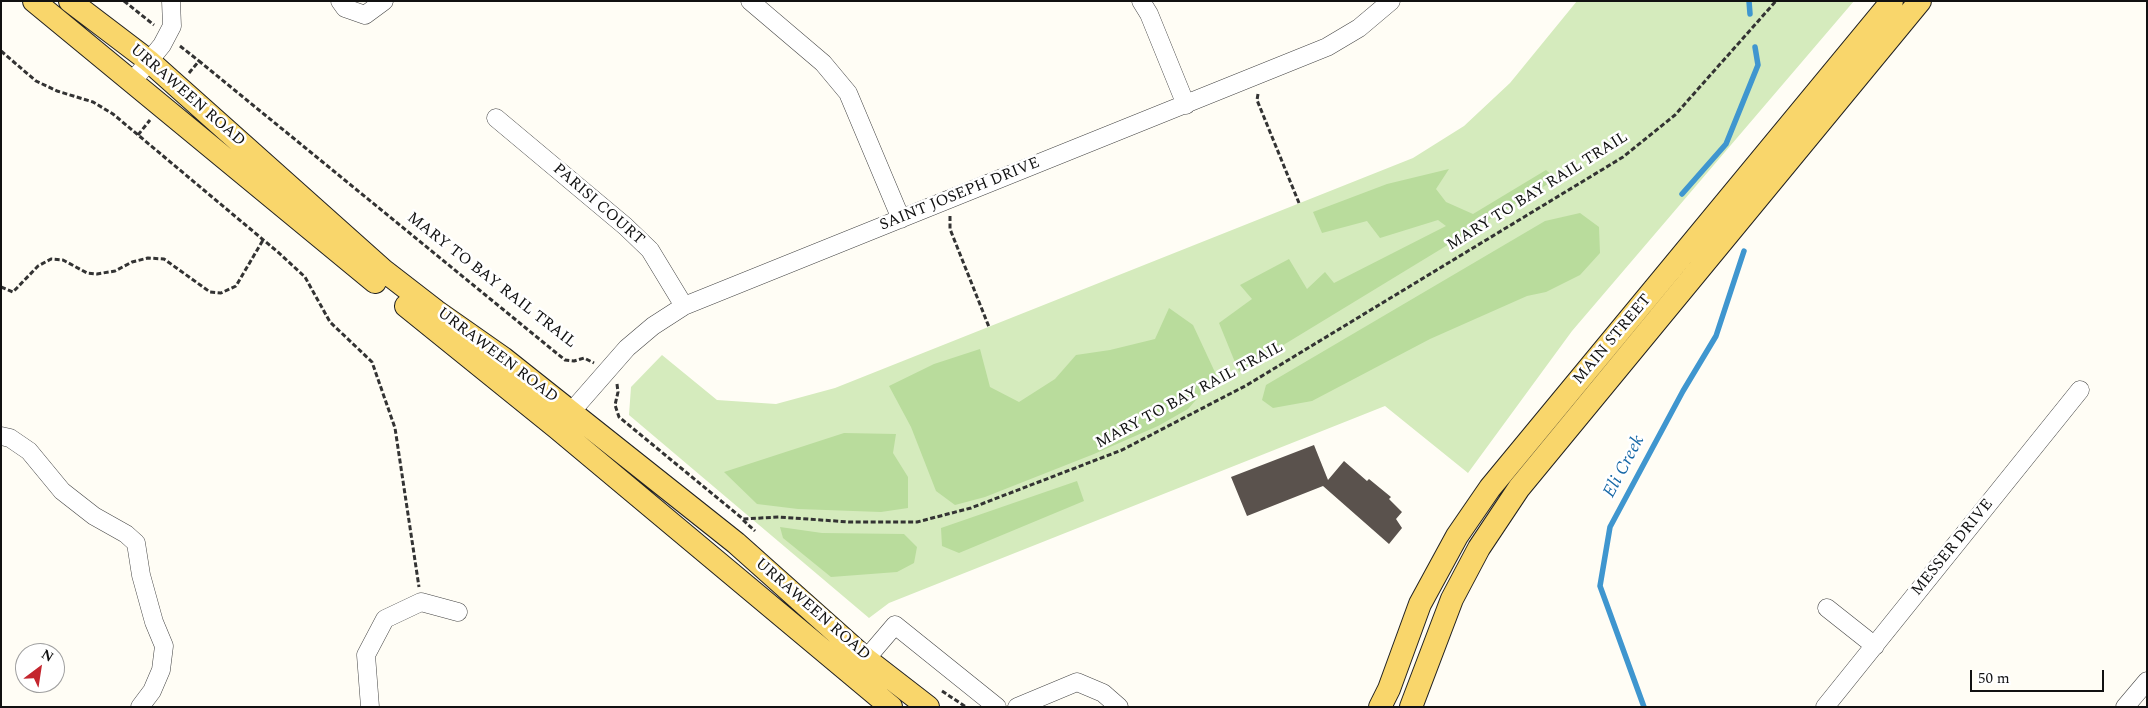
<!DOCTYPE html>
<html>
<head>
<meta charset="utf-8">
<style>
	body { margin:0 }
	#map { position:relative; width:2148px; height:708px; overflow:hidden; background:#fffdf5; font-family:Spectral,serif }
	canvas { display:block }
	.frame { position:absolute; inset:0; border:2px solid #111; pointer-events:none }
	.north { position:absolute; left:15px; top:643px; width:50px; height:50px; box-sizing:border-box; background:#fff; border:1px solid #a0a0a0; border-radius:50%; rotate:31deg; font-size:14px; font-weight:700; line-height:20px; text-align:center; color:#111 }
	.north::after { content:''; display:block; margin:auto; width:18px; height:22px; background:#c4262e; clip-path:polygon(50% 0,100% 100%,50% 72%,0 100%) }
	.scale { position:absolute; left:1970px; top:670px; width:134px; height:22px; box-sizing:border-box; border:2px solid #111; border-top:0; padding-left:6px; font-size:15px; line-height:18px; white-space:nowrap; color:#111; -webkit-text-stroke:4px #fff; paint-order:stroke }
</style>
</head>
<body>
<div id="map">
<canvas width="2148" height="708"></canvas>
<div class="frame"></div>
<div class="north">N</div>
<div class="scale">50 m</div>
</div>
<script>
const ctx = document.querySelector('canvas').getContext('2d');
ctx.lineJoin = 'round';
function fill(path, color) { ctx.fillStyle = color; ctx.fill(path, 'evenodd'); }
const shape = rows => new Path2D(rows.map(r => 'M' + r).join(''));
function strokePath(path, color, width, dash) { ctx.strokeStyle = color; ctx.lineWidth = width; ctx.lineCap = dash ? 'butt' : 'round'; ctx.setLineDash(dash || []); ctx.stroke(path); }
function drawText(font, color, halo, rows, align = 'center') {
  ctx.font = font + ' Spectral,serif'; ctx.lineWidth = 5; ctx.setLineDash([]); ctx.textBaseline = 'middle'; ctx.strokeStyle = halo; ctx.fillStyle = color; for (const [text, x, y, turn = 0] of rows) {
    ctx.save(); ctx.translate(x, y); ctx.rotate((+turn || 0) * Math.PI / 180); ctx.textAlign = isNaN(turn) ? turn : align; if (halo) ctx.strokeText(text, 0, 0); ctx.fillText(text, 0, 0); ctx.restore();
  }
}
fill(shape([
	[1577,1,1854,1,1572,331,1468,473,1385,406,889,603,869,618,629,415,631,387,662,355,717,400,776,404,835,388,1413,158,1464,126,1510,83]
]), '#d5ebbd');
fill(shape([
	[1449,169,1436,189,1446,202,1473,214,1546,170,1556,179,1239,372,1219,323,1252,299,1240,285,1289,259,1307,289,1325,272,1334,283,1446,226,1438,220,1380,238,1367,221,1322,233,1313,212,1387,184],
	[1580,213,1599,227,1600,253,1580,275,1546,292,1527,296,1430,339,1312,401,1273,408,1262,400,1266,385,1545,221],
	[1169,308,1193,325,1220,383,1202,393,1188,409,1158,426,1094,454,985,497,955,505,936,491,911,427,889,386,934,364,980,349,990,387,1019,402,1055,379,1076,355,1110,350,1155,339],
	[844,433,896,434,893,453,908,477,908,508,881,512,798,509,757,504,724,472],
	[1077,481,1084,501,959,553,942,546,941,528],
	[780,527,822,533,904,534,917,547,914,563,897,572,831,577,783,538]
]), '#b9dc9c');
strokePath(shape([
	[1749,1,1750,14],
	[1682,194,1726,144,1758,65,1755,47],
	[1644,707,1600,586,1610,527,1683,391,1716,336,1744,251]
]), '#3f96cf', 5.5);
fill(shape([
	[1314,445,1328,480,1344,461,1367,481,1369,479,1391,497,1389,499,1402,512,1396,519,1402,528,1389,544,1323,486,1247,516,1231,477]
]), '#5a524d');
const minor = shape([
	[340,1,345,8,365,15,384,1],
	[750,1,823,63,848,93,901,219],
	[1141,1,1149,14,1186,105],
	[132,82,162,45,172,26,171,1],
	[496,118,625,226,650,250,684,306],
	[564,420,627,348,653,326,684,306,1327,47,1359,28,1391,1],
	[1,436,10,438,29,451,62,491,94,516,126,534,136,543,141,575,154,622,164,646,161,670,152,691,140,707],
	[1827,608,1875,646],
	[866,659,895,625,997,707],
	[370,707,366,655,385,619,421,602,458,612],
	[1017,707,1077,682,1103,693,1119,707],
	[1825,707,2080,390],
	[2125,707,2147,681]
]);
const major = shape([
	[34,1,375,282],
	[70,1,149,61,383,270,436,311,503,358,736,543,866,659,928,707],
	[406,306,557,428,891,707],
	[1380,707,1389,689,1420,604,1457,536,1490,488,1892,1],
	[1411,707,1452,599,1479,548,1519,488,1920,1]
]);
strokePath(minor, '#444', 19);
strokePath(major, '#222', 24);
strokePath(shape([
	[124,1,154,25],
	[180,46,199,61],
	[1,51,36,81,57,91,93,102,113,114,279,253,305,277,330,322,372,362,395,428,419,587],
	[189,73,199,61,565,360,574,361,584,358,594,363],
	[1258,94,1257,100,1299,203],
	[138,135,150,120],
	[950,216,950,229,989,327],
	[1,287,13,292,38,266,51,259,63,260,87,273,97,274,115,271,132,262,148,258,164,259,210,292,221,293,236,286,263,240],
	[617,384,618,392,615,405,619,417,743,519,779,517,849,522,917,522,971,508,1122,450,1247,385,1623,157,1675,115,1776,1],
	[743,520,755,531],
	[942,691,966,707]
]), '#333', 3, [5, 2.5]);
strokePath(minor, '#fff', 18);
strokePath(major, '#f9d66b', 22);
drawText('16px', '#111', '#fff', [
	["URRAWEEN ROAD",187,96,41],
	["MARY TO BAY RAIL TRAIL",1538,192,-32],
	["SAINT JOSEPH DRIVE",960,195,-22],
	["PARISI COURT",598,205,41],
	["MARY TO BAY RAIL TRAIL",491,281,38],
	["MAIN STREET",1613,340,-50],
	["URRAWEEN ROAD",497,356,37],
	["MARY TO BAY RAIL TRAIL",1190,396,-28],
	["MESSER DRIVE",1953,548,-51],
	["URRAWEEN ROAD",812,610,41]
]);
drawText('italic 18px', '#1768a6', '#fff', [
	["Eli Creek",1625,467,-62]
]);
</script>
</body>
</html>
